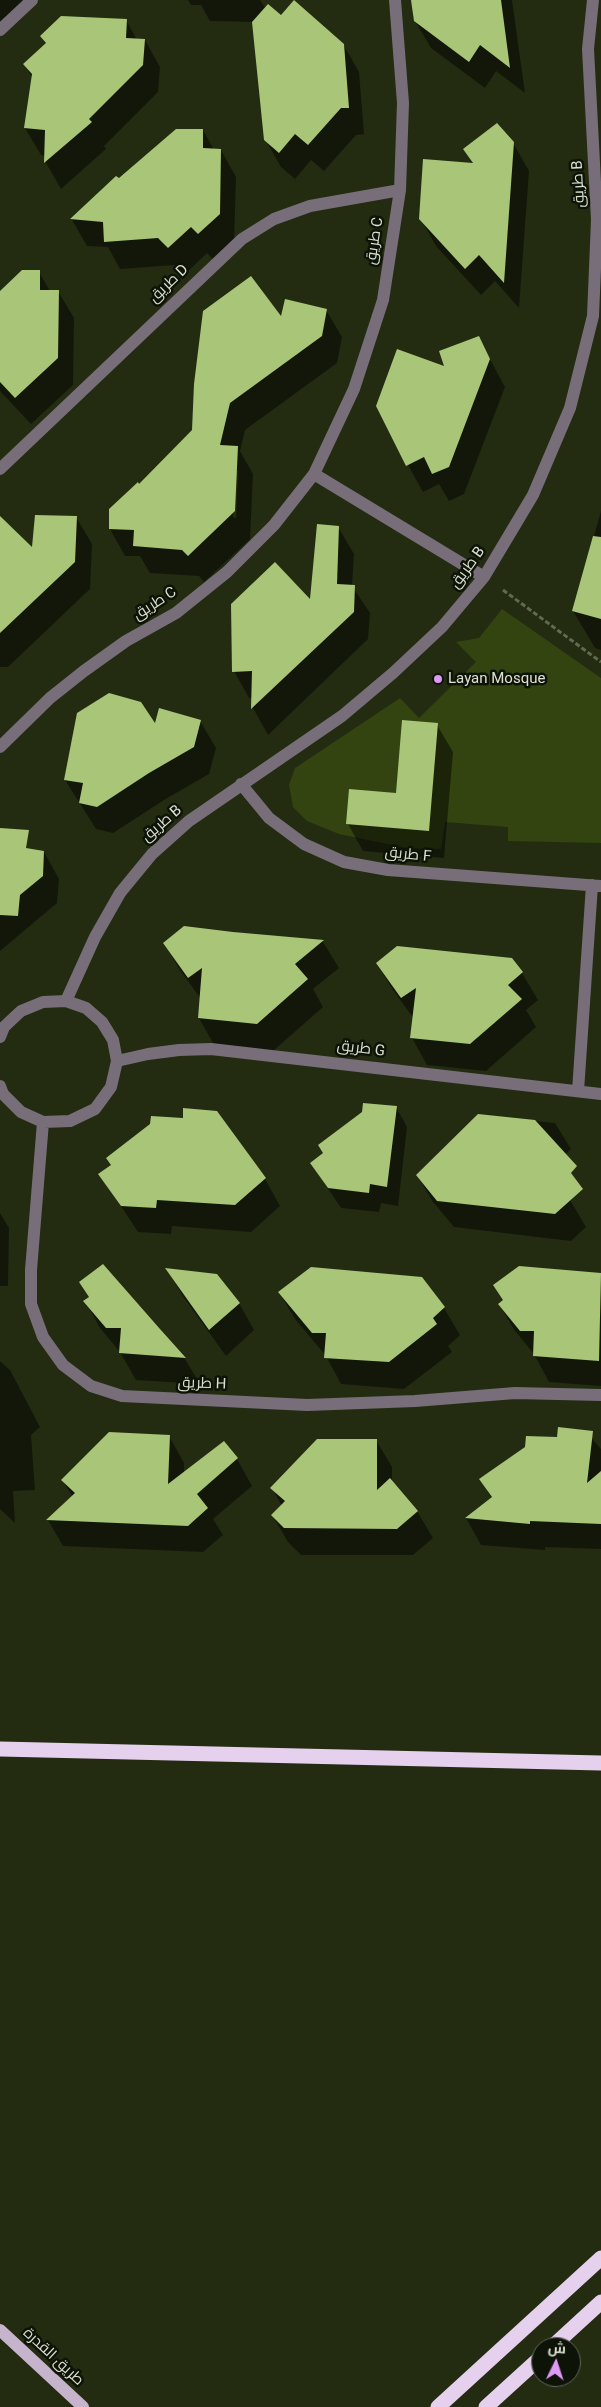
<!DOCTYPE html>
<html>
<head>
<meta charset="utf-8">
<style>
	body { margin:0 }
	#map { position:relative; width:601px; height:2407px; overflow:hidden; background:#232c11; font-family:Roboto,Cairo,sans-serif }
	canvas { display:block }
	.north { position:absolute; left:531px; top:2337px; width:50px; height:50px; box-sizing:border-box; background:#0e1307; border:1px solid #606558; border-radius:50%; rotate:4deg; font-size:14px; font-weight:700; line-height:20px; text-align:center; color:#dbe1d1 }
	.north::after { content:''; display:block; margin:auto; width:18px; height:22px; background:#dc99f5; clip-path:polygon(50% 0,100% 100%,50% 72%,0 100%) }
</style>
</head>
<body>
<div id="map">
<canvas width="601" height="2407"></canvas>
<div class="north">ش</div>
</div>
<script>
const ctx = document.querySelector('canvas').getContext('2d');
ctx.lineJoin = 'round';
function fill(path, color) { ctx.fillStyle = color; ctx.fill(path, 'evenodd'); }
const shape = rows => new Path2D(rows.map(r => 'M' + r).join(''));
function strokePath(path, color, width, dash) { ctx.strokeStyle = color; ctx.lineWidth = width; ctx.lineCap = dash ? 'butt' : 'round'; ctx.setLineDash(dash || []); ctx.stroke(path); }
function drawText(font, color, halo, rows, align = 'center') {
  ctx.font = font + ' Roboto,Cairo,sans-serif'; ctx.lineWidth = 5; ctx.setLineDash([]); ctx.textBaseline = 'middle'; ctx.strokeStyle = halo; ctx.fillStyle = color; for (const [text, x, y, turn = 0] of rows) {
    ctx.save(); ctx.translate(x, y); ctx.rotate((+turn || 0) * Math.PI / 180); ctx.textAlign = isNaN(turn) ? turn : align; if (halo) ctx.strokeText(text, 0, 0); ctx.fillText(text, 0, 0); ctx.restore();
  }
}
fill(shape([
	[502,609,601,678,601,843,508,841,508,827,445,822,441,849,407,848,339,834,307,821,293,807,289,785,295,768,400,698,419,718,476,662,456,642,479,638]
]), '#341');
fill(shape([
	[0,0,27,0,0,25],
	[188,0,260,0,266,9,343,44,359,72,364,134,356,135,324,171,311,160,295,179,281,167,265,139,254,22,210,21,201,5,191,5],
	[412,0,512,0,525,93,496,71,485,88,431,48,415,21],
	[126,20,137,40,145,40,160,67,158,92,104,146,106,149,61,189,46,163,46,156,41,155,25,128,32,78,25,64,46,44,41,36],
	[203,130,214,150,221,150,236,177,234,242,214,260,207,253,184,275,175,265,120,269,108,247,87,246,72,220,116,177,119,180],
	[513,143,529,171,519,308,495,281,481,295,436,246,420,218,473,164,465,150],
	[39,272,50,291,58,291,74,318,73,385,31,424,0,391,0,300],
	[326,310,342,337,337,363,245,430,240,451,253,474,250,539,204,582,199,576,150,573,140,556,125,556,110,529,139,486,193,431,282,319],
	[236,471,238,471,236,518,233,517],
	[478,337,505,387,464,494,449,501,439,484,423,492,408,465,447,368],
	[601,511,601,650,595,648,573,611],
	[0,517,33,550,76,517,92,544,90,589,8,667,0,667],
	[338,527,354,554,352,586,370,613,368,639,268,735,253,708,253,698,249,698,234,671,310,602],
	[200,721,216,748,209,774,164,800,113,833,96,829,65,780,155,726],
	[437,725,453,752,444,858,363,851,348,824,397,795],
	[44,852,59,879,57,903,0,951,0,863],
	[184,928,323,942,339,968,313,989,323,1007,273,1051,214,1045,199,1018,201,999,180,970,164,943],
	[511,959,522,973,538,1000,526,1010,536,1027,486,1071,427,1065,412,1038,414,1019,393,990,377,964],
	[396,1107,407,1127,398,1206,381,1203,379,1212,341,1208,311,1163],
	[478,1116,555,1123,571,1149,548,1171,570,1200,586,1227,571,1241,454,1227,433,1202,417,1175],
	[152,1125,265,1179,280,1206,251,1232,172,1226,171,1234,138,1232,100,1174,112,1165],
	[0,1213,9,1228,8,1286,0,1286],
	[102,1266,185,1359,200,1384,136,1380,120,1352,100,1328,85,1301,90,1298,81,1283],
	[519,1267,601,1274,601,1386,549,1382,534,1354,515,1331,499,1304,504,1301],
	[168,1270,239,1303,254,1330,226,1356,182,1295],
	[421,1278,444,1308,460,1335,448,1346,452,1352,404,1389,341,1384,326,1356,295,1319,279,1292],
	[0,1361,10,1370,40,1427,31,1435,35,1490,13,1491,15,1523,0,1509],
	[586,1432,601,1449,601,1549,545,1547,545,1550,481,1545,466,1518,492,1499,481,1480,558,1438],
	[169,1436,184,1463,184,1473,237,1459,252,1486,213,1519,223,1535,203,1552,63,1546,48,1520,73,1497,62,1480],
	[376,1440,392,1467,392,1482,417,1511,433,1538,413,1555,301,1555,288,1542,272,1515,282,1506,272,1488]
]), '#0007');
fill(shape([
	[294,0,344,44,349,108,341,108,308,145,295,134,279,153,264,140,252,22,268,4,281,15],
	[411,0,501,0,510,68,480,45,469,62,414,21],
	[61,16,127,19,126,38,145,39,143,65,89,119,92,122,44,163,45,130,24,128,32,74,23,64,46,43,40,36],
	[497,123,514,142,504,283,479,255,465,269,419,219,423,159,473,163,463,149],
	[176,129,203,129,203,148,221,149,220,214,198,234,191,227,168,248,158,238,104,242,103,222,70,219,116,176,119,178],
	[22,270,40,270,40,290,59,290,58,358,15,398,0,382,0,291],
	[251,276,281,316,285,299,327,309,322,336,230,403,220,445,238,446,235,511,188,556,182,550,133,546,134,530,109,529,109,509,138,482,139,484,192,430,194,384,203,311],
	[479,336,490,359,449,467,432,474,424,457,406,466,376,406,397,349,444,366,439,351],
	[35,515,77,516,75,562,0,633,0,516,32,547],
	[317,524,339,526,337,584,355,585,354,612,251,709,252,671,232,672,231,604,275,562,310,599],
	[593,536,601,537,601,619,572,611],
	[109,693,141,702,155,723,159,708,201,720,194,747,149,773,97,807,79,803,83,783,64,780,77,713],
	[402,720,438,723,429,831,346,824,349,789,396,793],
	[0,828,29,830,26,848,44,851,43,876,20,895,18,916,0,915],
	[184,926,233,932,324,940,295,964,308,979,257,1024,198,1018,202,968,188,978,163,943],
	[397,946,512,958,523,972,508,985,522,999,470,1044,410,1038,416,988,401,998,376,963],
	[363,1103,397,1106,387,1187,370,1184,369,1193,328,1188,310,1163,323,1153,318,1145,362,1112],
	[183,1108,217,1111,266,1178,235,1205,157,1200,156,1208,121,1206,98,1174,111,1165,106,1158,150,1124,151,1116,183,1118],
	[478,1114,535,1120,577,1166,571,1173,583,1189,555,1214,437,1201,416,1175],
	[103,1264,160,1329,186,1358,119,1353,121,1328,106,1328,83,1301,89,1297,79,1282],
	[519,1266,601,1273,599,1361,533,1356,534,1331,520,1331,498,1304,503,1300,493,1285],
	[311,1267,422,1277,445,1307,433,1318,437,1324,389,1362,324,1358,326,1333,312,1333,278,1292],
	[165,1268,217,1274,240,1303,209,1330],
	[558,1427,593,1431,587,1483,601,1471,601,1524,530,1521,530,1524,465,1518,492,1497,479,1479,525,1447,526,1436,557,1437],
	[109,1432,170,1435,168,1484,224,1441,238,1458,197,1494,208,1508,188,1526,46,1520,75,1493,61,1480],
	[317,1439,377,1439,377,1490,390,1478,418,1511,397,1529,284,1528,271,1515,285,1501,270,1488]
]), '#a8c578');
strokePath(shape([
	[503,590,601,662]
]), '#616952', 3, [5, 2.5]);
strokePath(shape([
	[0,30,32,0],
	[0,469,242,239,274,219,310,206,400,190],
	[314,474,484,577],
	[0,747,50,698,84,671,126,641,176,613,227,572,274,525,314,474,354,389,383,300,400,190,403,103,395,0],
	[241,784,269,818,304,844,344,862,388,870,601,886],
	[66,1001,95,937,120,893,152,854,189,821,342,716,393,673,442,627,484,577,533,495,570,408,593,316,597,220,588,49,593,0],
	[0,1037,4,1027,21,1011,43,1002,66,1001,86,1008,102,1022,113,1040,117,1061,111,1087,95,1109,70,1121,43,1122,21,1112,3,1094,0,1086],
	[117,1061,148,1054,179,1050,211,1049,601,1094],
	[578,1091,592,885],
	[43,1122,31,1270,31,1304,43,1337,63,1365,91,1386,122,1396,307,1405,415,1401,515,1393,601,1395]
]), '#776e7a', 12);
strokePath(shape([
	[0,2330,83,2407]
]), '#c6b4cd', 12);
strokePath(shape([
	[0,1749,601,1763],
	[552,2347,601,2302],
	[438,2407,601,2258],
	[486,2407,541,2357]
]), '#e5d0ee', 15);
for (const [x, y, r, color] of [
	[438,679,5,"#dc99f5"]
]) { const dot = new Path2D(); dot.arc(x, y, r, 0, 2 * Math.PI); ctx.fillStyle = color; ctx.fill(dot); strokePath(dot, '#0e1307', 2); }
drawText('15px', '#dbe1d1', '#0e1307', [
	["طريق B",579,184,-93],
	["طريق C",375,241,-81],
	["طريق D",169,284,-44],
	["طريق B",468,568,-54],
	["طريق C",155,604,-33],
	["طريق B",162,824,-41],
	["طريق F",408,855,6],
	["طريق G",361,1049,7],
	["طريق H",202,1384,2],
	["طريق القدرة",53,2357,43]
]);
drawText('15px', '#dbe1d1', '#0e1307', [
	["Layan Mosque",448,679]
], 'left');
</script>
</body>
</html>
